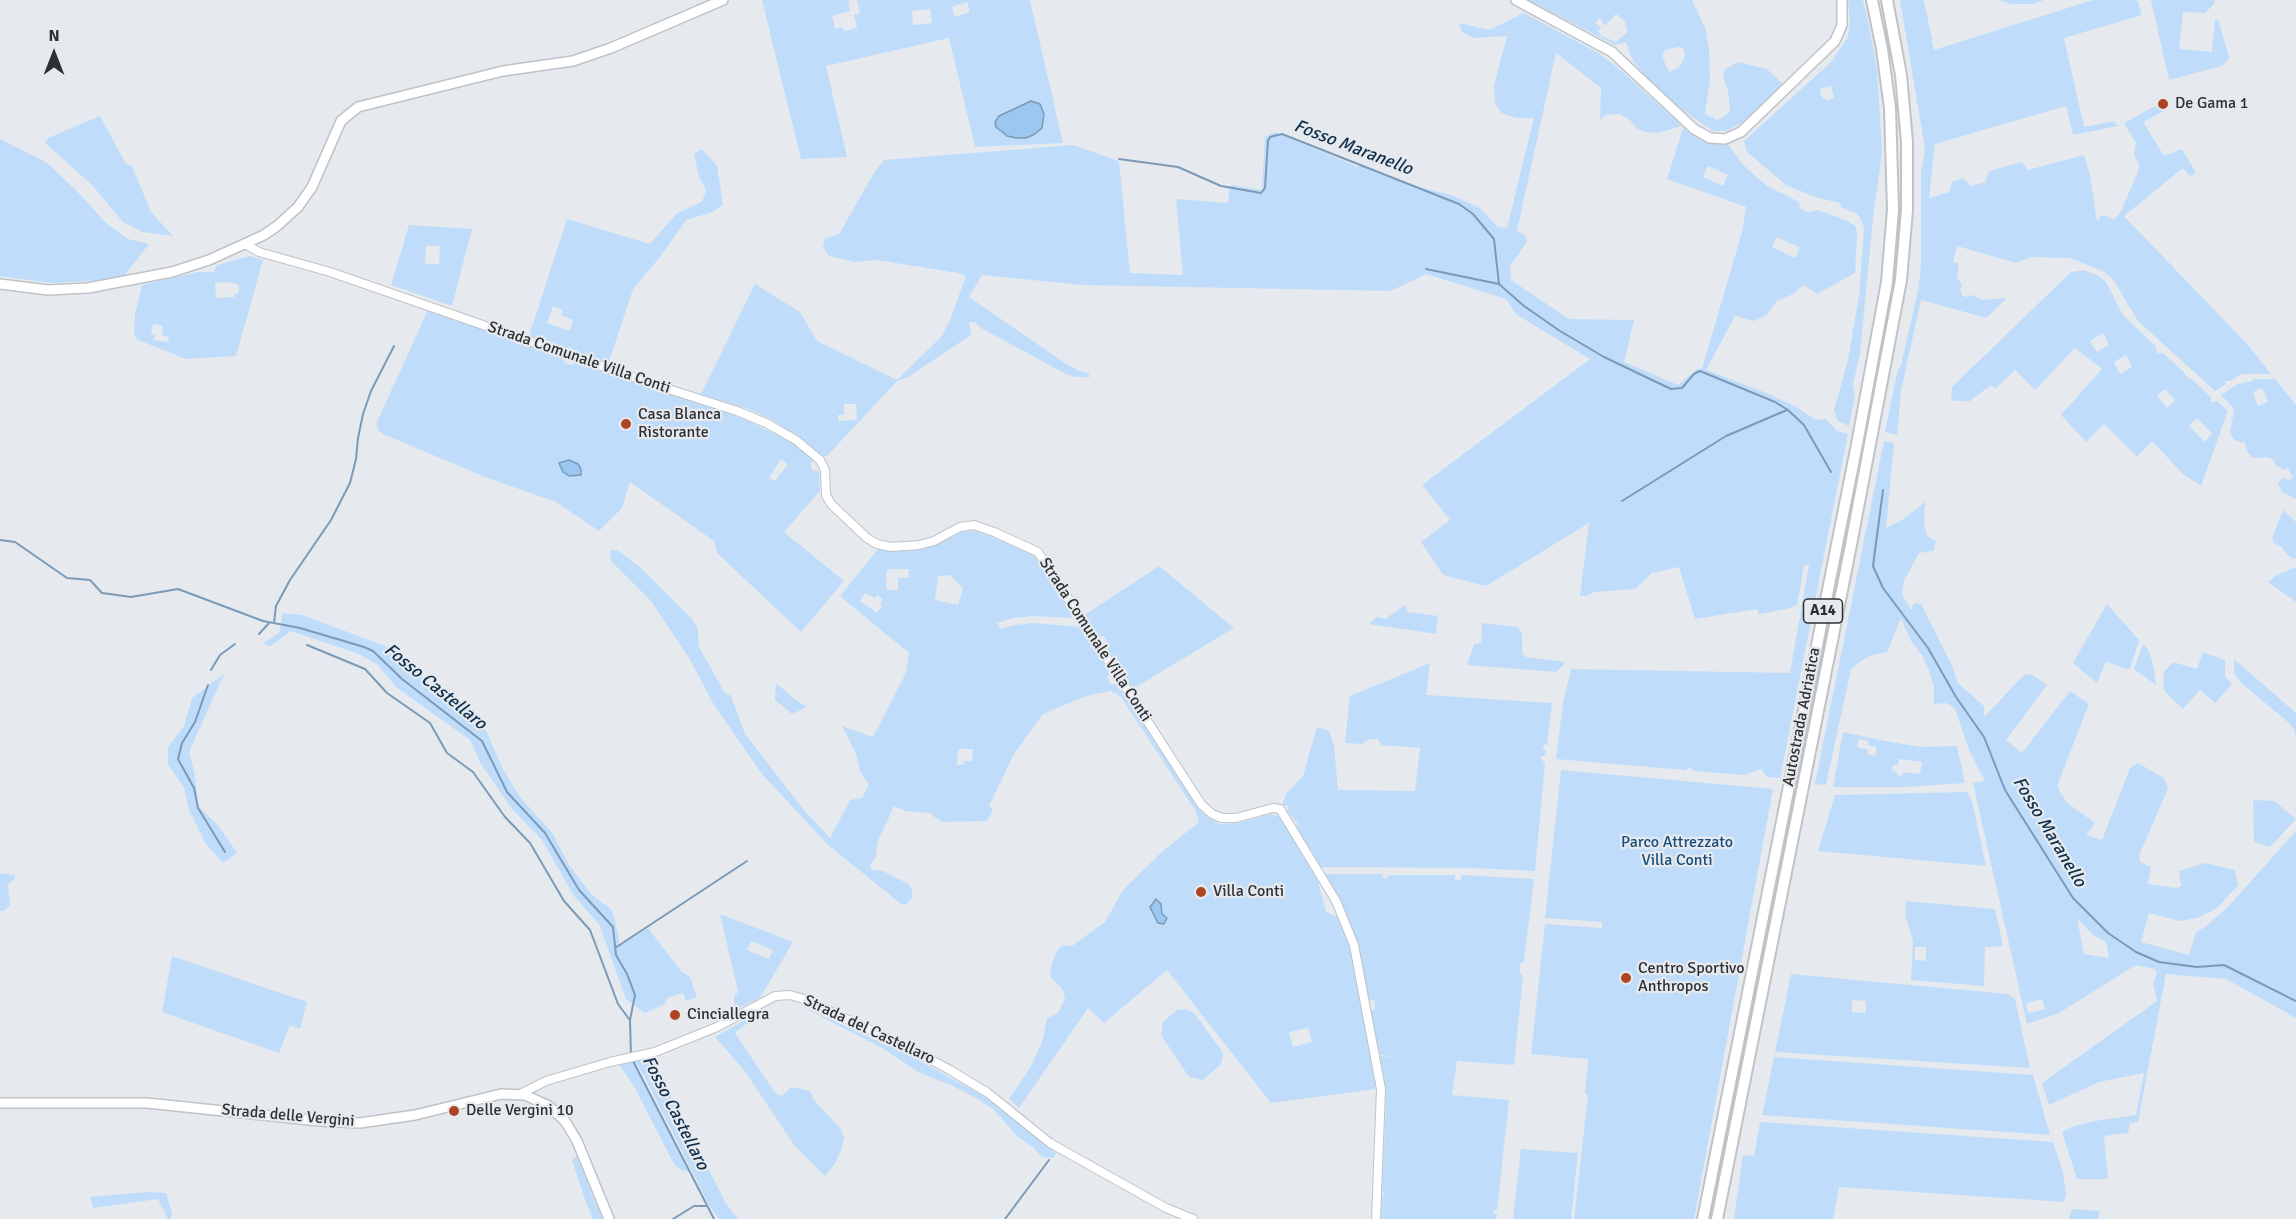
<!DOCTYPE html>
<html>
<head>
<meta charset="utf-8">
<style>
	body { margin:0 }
	#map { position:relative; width:2296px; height:1219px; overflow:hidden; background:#e6eaef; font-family:Signika,sans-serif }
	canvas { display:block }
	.north { position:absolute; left:24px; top:24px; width:60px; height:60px; -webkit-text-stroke:4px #e6eaef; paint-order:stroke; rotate:0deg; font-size:16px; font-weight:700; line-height:24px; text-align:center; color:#2e3032 }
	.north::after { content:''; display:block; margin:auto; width:21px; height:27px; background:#2e3032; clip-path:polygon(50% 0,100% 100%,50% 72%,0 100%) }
</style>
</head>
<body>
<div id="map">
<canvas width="2296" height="1219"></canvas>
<div class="north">N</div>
</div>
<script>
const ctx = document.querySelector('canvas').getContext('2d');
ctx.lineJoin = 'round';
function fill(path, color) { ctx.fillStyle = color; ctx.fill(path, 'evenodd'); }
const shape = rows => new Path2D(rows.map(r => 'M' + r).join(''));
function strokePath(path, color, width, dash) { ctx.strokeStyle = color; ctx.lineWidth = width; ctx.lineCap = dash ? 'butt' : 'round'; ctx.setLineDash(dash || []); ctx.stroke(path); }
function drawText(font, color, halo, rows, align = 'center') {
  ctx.font = font + ' Signika,sans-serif'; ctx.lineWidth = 4.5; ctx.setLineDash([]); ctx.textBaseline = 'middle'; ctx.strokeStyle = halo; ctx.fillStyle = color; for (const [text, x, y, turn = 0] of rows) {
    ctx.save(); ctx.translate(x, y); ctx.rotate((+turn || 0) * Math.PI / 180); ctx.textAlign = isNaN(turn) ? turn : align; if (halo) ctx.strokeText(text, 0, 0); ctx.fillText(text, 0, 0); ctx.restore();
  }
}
fill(shape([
	[762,0,853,0,848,1,850,11,832,16,835,29,843,27,844,31,857,28,854,15,860,13,857,0,1030,0,1063,143,975,147,949,38,826,66,847,157,801,159],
	[967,2,970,12,955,17,952,7],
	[930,9,932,23,913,25,912,11],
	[1028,102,1026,138,1007,136,1000,132,999,116],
	[1528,0,1692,0,1706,30,1709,49,1710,80,1705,114,1717,120,1724,117,1730,111,1728,91,1723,76,1725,69,1738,62,1767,69,1784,85,1748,120,1726,131,1713,131,1666,99,1643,74,1632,59,1626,42,1615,45],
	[1616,14,1625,22,1627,32,1616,42,1601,36,1598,31,1601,28,1595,23,1600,18,1605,26],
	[1678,47,1683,48,1685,54,1683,61,1678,68,1669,72,1662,56,1665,50],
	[1848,0,1863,0,1869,26,1877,69,1882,152,1873,218,1860,354,1853,384,1855,395,1849,426,1838,421,1834,410,1848,360,1859,295,1864,229,1861,219,1857,214,1841,207,1840,203,1815,197,1786,185,1747,152,1744,141,1831,62,1848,37,1850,23],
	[1831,86,1834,98,1827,101,1826,98,1822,99,1820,89],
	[1900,0,1924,0,1934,50,2093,0,2134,0,2138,2,2142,15,2064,38,2084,127,2114,121,2118,126,2073,135,2066,106,1935,144,1929,198,1949,192,1952,182,1963,178,1971,186,1985,182,1989,171,2022,162,2028,170,2084,155,2090,175,2097,222,2101,216,2107,216,2114,220,2120,213,2138,172,2139,164,2134,155,2136,143,2124,123,2159,104,2163,105,2164,111,2143,122,2164,156,2182,149,2196,173,2190,176,2183,168,2124,216,2248,345,2271,374,2242,374,2230,381,2225,381,2226,384,2215,391,2138,321,2112,278,2104,272,2071,258,2031,257,2016,263,1957,246,1953,262,1959,263,1957,277,1962,285,1960,289,1962,295,1966,297,1973,295,1982,300,2007,298,1986,318,1921,300,1901,391,1897,435,1885,432,1897,373,1901,365,1918,291,1921,266,1921,172,1925,149],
	[1999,0,2044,0,2033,4,2010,4],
	[2151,0,2214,0,2215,3,2205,13,2183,12,2179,49,2212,52,2215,20,2219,21,2229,58,2222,66,2169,80],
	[1524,13,1600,54,1617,67,1682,126,1658,133,1646,132,1637,129,1630,120,1620,114,1605,115,1600,120,1601,88,1556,53,1517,231,1525,235,1527,242,1510,266,1511,280,1569,319,1634,320,1624,362,1678,385,1697,369,1702,369,1742,232,1746,207,1667,179,1683,128,1702,141,1713,144,1728,144,1744,166,1767,186,1799,202,1800,208,1808,212,1817,210,1848,221,1856,227,1857,236,1855,273,1817,294,1804,285,1793,294,1777,301,1767,315,1754,321,1735,316,1706,370,1769,394,1796,407,1816,420,1826,419,1837,431,1848,434,1780,778,1767,777,1761,769,1745,775,1693,771,1690,767,1685,770,1556,759,1563,703,1571,669,1790,673,1809,565,1804,565,1797,605,1787,609,1759,614,1757,609,1695,619,1679,567,1652,573,1635,589,1594,592,1587,596,1580,596,1589,523,1486,586,1443,575,1421,542,1450,520,1422,485,1590,359,1517,315,1506,299,1426,274,1391,291,1082,285,982,275,969,297,1065,363,1079,371,1088,373,1090,377,1075,377,1064,373,981,328,975,322,969,322,971,335,908,377,897,381,827,456,821,456,803,441,773,420,748,409,701,394,755,284,800,312,817,341,897,380,941,337,950,320,966,276,958,273,877,260,855,262,829,256,823,247,825,239,839,234,874,173,884,160,1073,145,1119,161,1130,273,1183,275,1176,199,1228,203,1230,185,1262,190,1265,137,1275,132,1358,167,1359,165,1419,187,1451,195,1480,208,1498,227,1507,228,1534,118,1516,118,1501,113,1495,103,1494,86,1507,36,1473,38,1462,32,1459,23,1489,30],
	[1708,166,1728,175,1723,186,1703,177],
	[1777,237,1800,248,1795,258,1772,247],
	[844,404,856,404,857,420,838,421,838,415,844,415],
	[100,116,126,164,132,166,151,212,173,236,143,232,123,222,92,185,45,143,48,138],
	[0,139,46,162,77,191,106,223,128,239,149,244,124,276,90,281,50,283,0,276],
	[702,149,717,166,723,204,713,212,686,220,660,257,633,289,608,365,580,354,577,350,575,350,574,352,571,348,569,347,567,350,559,347,558,344,552,344,548,340,545,342,529,336,567,219,650,244,677,213,702,202,706,190,699,177,694,154],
	[553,306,563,310,561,315,573,320,570,331,547,323],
	[409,225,472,229,452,306,391,285],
	[426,246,440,246,439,264,425,264],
	[250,256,263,260,236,356,186,359,138,340,134,335,135,314,142,285,198,272,214,272,217,265],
	[226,282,238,284,239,293,235,294,234,297,216,298,215,283],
	[153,324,163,326,162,335,169,337,168,342,154,340,155,335,151,334],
	[2083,270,2099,276,2106,282,2123,315,2156,347,2157,353,2163,353,2183,371,2186,376,2194,381,2211,397,2211,402,2217,401,2228,411,2201,486,2182,473,2152,441,2137,457,2104,424,2086,442,2061,415,2102,369,2075,348,2035,390,2015,370,1995,389,1991,385,1970,401,1954,401,1951,397,1952,387,2071,272],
	[2103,333,2109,345,2097,352,2090,341],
	[2126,355,2132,367,2120,374,2114,362],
	[2165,389,2175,400,2167,408,2157,396],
	[2197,418,2212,433,2205,442,2189,426],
	[428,310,563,357,564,363,571,365,575,362,742,418,795,444,815,461,811,462,811,467,813,471,819,471,820,491,784,532,844,581,801,632,717,553,714,541,630,482,622,508,599,531,556,502,485,477,383,434,378,430,376,424],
	[781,459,788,464,775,481,769,478],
	[2253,379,2275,379,2296,405,2296,512,2296,499,2282,492,2278,484,2282,478,2289,480,2293,478,2288,468,2285,470,2275,465,2274,460,2267,457,2253,458,2247,451,2244,441,2241,443,2233,439,2230,431,2234,411,2232,406,2221,395,2237,384,2253,381],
	[2262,388,2268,402,2258,406,2253,392],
	[1884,441,1894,443,1886,528,1902,520,1925,502,1924,524,1927,536,1936,541,1933,551,1919,553,1904,581,1902,594,1911,610,1914,603,1921,604,1952,665,1957,682,1984,706,1984,717,2025,674,2033,675,2047,685,2006,740,2022,753,2070,691,2089,704,2057,786,2066,802,2095,823,2086,835,2102,840,2130,768,2138,763,2164,778,2168,789,2139,855,2140,862,2151,867,2148,884,2176,888,2181,886,2179,871,2204,863,2235,870,2238,885,2217,908,2197,918,2179,921,2149,913,2141,942,2189,955,2196,932,2205,927,2227,908,2296,831,2296,1018,2226,979,2166,974,2138,1122,2130,1123,2128,1133,2104,1136,2108,1179,2077,1179,2062,1132,2071,1127,2095,1121,2136,1115,2144,1073,2099,1082,2049,1105,2042,1083,2157,1001,2153,983,2157,973,2155,969,2136,965,2059,1013,2027,1024,1973,783,1985,781,1970,752,1955,709,1946,703,1934,704,1934,688,1930,673,1922,655,1911,641,1901,618,1887,652,1872,655,1862,660,1851,669,1826,785,1815,784],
	[2077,918,2093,935,2106,942,2109,958,2084,954],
	[2042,999,2045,1009,2028,1013,2026,1003],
	[2283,510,2296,522,2296,558,2293,559,2287,555,2282,547,2274,543,2272,538],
	[975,531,1023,549,1032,555,1041,563,1077,618,1033,616,1013,618,997,623,1000,629,1015,625,1033,623,1081,627,1110,673,1107,678,1111,684,1118,684,1200,811,1219,824,1239,823,1270,814,1282,817,1318,881,1326,912,1339,917,1352,951,1376,1089,1271,1103,1167,970,1104,1023,1088,1008,1019,1108,1009,1099,1030,1068,1042,1042,1047,1018,1057,1014,1065,999,1063,990,1050,976,1052,962,1058,949,1064,945,1072,946,1105,922,1123,890,1164,850,1199,822,1195,810,1121,697,1111,691,1086,696,1043,714,1014,754,989,806,993,809,987,821,942,822,929,813,906,811,894,806,877,843,876,856,870,866,872,870,883,871,909,884,912,889,912,898,906,904,901,904,827,844,762,774,714,705,689,658,651,601,611,561,610,550,617,550,640,567,693,620,698,630,698,645,724,692,731,696,745,734,804,810,830,838,850,800,862,798,869,785,860,771,856,753,842,726,873,737,906,673,909,653,840,596,878,549,906,551,927,548,962,532],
	[889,569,909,569,908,578,898,578,898,590,887,590,886,573],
	[950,575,963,589,958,605,935,600,938,576],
	[865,593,875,598,877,595,883,599,880,604,882,606,877,613,860,601],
	[958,749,973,749,972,761,964,761,963,765,957,765],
	[1203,883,1210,894,1200,900,1193,890],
	[1308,1028,1312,1042,1293,1047,1289,1032],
	[1159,566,1234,628,1131,690,1123,677,1128,673,1125,668,1119,671,1104,648,1106,640,1103,636,1098,637,1085,618,1086,614],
	[2296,567,2296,602,2268,582,2277,575],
	[2107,604,2139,640,2130,669,2125,669,2108,662,2105,664,2097,683,2073,663],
	[1405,605,1408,612,1438,616,1436,634,1369,624,1377,617,1385,619],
	[284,613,302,615,385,646,404,661,444,698,462,709,478,713,504,771,520,797,553,834,569,865,592,895,612,910,619,937,619,946,648,928,681,971,690,977,697,997,686,1001,683,993,667,998,665,1004,645,1013,626,999,599,924,574,896,542,840,512,809,481,764,470,740,396,687,378,665,359,654,291,631,271,646,263,644,280,632,282,615],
	[1482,623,1518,627,1522,633,1522,653,1526,657,1566,662,1556,672,1467,665,1474,644,1481,643],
	[2143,644,2149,651,2154,668,2156,685,2134,669],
	[2203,652,2225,660,2225,676,2232,684,2215,703,2200,690,2183,709,2166,693,2163,686,2164,672,2173,662,2197,669],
	[2234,659,2296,713,2296,739,2295,731,2288,722,2240,682,2234,672],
	[1430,663,1426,695,1552,703,1547,745,1545,744,1542,747,1546,751,1545,755,1540,757,1545,764,1535,871,1473,868,1318,867,1295,826,1298,824,1286,810,1289,809,1288,806,1282,805,1286,794,1303,776,1317,727,1329,731,1334,745,1338,790,1415,791,1420,748,1381,745,1378,739,1369,739,1362,744,1345,743,1350,696],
	[224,674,189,752,194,771,199,807,218,825,237,853,223,863,206,844,189,810,184,787,168,765,168,747,184,726,192,698],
	[776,683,796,700,807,707,792,714,775,700],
	[1843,732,1885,741,1921,747,1957,746,1965,783,1906,787,1833,787],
	[1859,739,1868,741,1868,745,1877,747,1875,756,1867,754,1868,750,1857,747],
	[1899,759,1922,762,1920,774,1903,772,1902,776,1897,775,1897,772,1892,771,1893,765,1898,765],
	[1561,770,1773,789,1694,1219,1574,1219,1588,1095,1585,1094,1588,1059,1531,1054,1545,924,1602,928,1602,922,1545,918],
	[1967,792,1972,801,1986,866,1818,851,1835,795],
	[2253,800,2274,801,2296,819,2270,847,2254,842],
	[0,873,14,875,15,878,8,885,10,905,4,911,0,911],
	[1323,874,1382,874,1384,879,1387,878,1389,875,1455,875,1455,880,1461,880,1461,875,1534,879,1524,961,1520,964,1520,972,1523,976,1514,1065,1457,1061,1452,1095,1509,1100,1497,1210,1494,1210,1493,1213,1497,1215,1496,1219,1381,1219,1382,1196,1385,1194,1382,1191,1386,1104,1386,1090,1380,1056,1399,1057,1380,1055,1370,1011,1375,1009,1375,1001,1368,999,1357,942,1342,903],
	[1906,901,1995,909,2003,946,1985,947,1984,986,1911,980,1913,940,1905,916],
	[1915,947,1926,947,1926,961,1915,960],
	[720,914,793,942,760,998,735,1010,734,997,738,992],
	[751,941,773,950,769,959,747,950],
	[172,956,307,1002,300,1029,290,1025,279,1053,162,1012],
	[1791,974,2008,994,2015,999,2030,1068,1775,1052],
	[1852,1000,1866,1001,1866,1013,1852,1012],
	[799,1005,909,1055,985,1097,1056,1153,1053,1158,1042,1157,1033,1147,1018,1137,993,1109,976,1098,953,1086,918,1072,884,1049],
	[765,1009,735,1033,776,1094,782,1096,791,1087,810,1091,814,1100,840,1128,844,1137,841,1151,834,1165,825,1176,794,1145,744,1070,715,1037],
	[1186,1009,1194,1013,1222,1051,1223,1055,1221,1064,1203,1080,1189,1077,1161,1035,1163,1022,1177,1010],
	[648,1054,650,1062,663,1082,727,1205,738,1219,719,1219,709,1205,644,1076,635,1062,636,1057],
	[1774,1057,2033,1075,2050,1135,1762,1115],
	[631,1061,642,1078,690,1172,681,1170,674,1164,635,1088,619,1064],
	[1760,1122,2053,1142,2063,1172,2066,1194,2064,1202,1839,1187,1833,1219,1734,1219,1743,1155,1754,1156],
	[1521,1149,1578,1153,1571,1219,1513,1219],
	[577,1156,596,1205,603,1219,593,1219,584,1197,572,1160],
	[148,1192,166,1193,172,1214,170,1219,168,1219,158,1199,93,1208,90,1197],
	[2072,1209,2100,1211,2098,1219,2069,1219]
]), '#bfddfa');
const water = shape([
	[1031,101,1040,104,1044,114,1042,128,1035,134,1026,138,1016,138,1007,136,996,127,995,122,999,116,1031,101],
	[569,460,578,464,581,469,581,475,569,476,563,472,559,463,569,460],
	[1156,899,1161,904,1162,914,1167,918,1164,924,1158,923,1150,907,1156,899]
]);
fill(water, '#9cc7f1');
strokePath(water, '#7b9ab8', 1.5);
strokePath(shape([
	[1119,159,1178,167,1221,186,1261,193,1265,188,1268,141,1270,137,1282,134,1459,204,1473,214,1494,239,1499,284],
	[1426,269,1499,284,1524,306,1560,331,1604,357,1671,389,1682,388,1694,374,1700,371,1775,402,1788,410,1804,425,1831,472],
	[1883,490,1873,566,1883,588,1928,648,1956,697,1984,737,2005,790,2073,898,2108,933,2136,952,2159,962,2197,967,2224,965,2296,1001],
	[1622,501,1726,436,1787,410],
	[0,540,15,542,67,578,90,580,102,593,131,597,178,589,263,621,300,628,364,647,373,651,402,679,482,741,507,792,545,833,579,890,613,927,616,955,627,974,635,995,630,1020,631,1057,714,1219],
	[274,623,276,606,290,580,331,520,350,483,356,459,358,438,363,414,371,391,394,346],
	[259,634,269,623],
	[307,645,365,669,387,693,430,723,447,753,473,772,505,817,530,843,564,901,590,930,618,1004,629,1019],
	[211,670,220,655,235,644],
	[208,685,195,722,182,743,178,759,194,788,198,808,225,852],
	[615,948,747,861],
	[673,1219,694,1206,706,1206],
	[1005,1219,1049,1160]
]), '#7b9ab8', 2);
const tertiary = shape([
	[245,244,259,252,330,272,656,385,737,411,766,423,796,440,820,460,825,470,826,495,831,504,867,538,877,544,891,547,919,545,934,541,960,527,974,525,994,532,1038,552,1201,804,1212,814,1222,818,1236,818,1273,808,1280,809,1336,901,1354,945,1381,1089,1376,1219],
	[520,1094,546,1081,610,1062,655,1052,717,1027,775,996,790,995,804,999,913,1050,950,1070,988,1093,1050,1143,1166,1208,1193,1219]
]);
const secondary = shape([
	[1516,0,1612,52,1694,129,1710,138,1725,139,1741,132,1835,41,1842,25,1842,0],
	[0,284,48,290,88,288,172,272,209,260,264,235,277,226,298,207,312,187,341,121,358,107,503,71,573,61,611,48,723,0],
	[0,1103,147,1103,319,1121,360,1123,415,1115,501,1094,525,1095,549,1106,565,1121,577,1141,609,1219]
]);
const motorway = shape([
	[1703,1219,1857,444,1887,282,1893,210,1890,108,1882,49,1872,0],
	[1717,1219,1850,550,1901,280,1907,210,1907,142,1901,75,1887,0]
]);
strokePath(tertiary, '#bec3c8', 10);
strokePath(secondary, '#bec3c8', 12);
strokePath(motorway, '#bec3c8', 14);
strokePath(tertiary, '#fff', 8);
strokePath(secondary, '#fff', 9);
strokePath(motorway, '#fff', 10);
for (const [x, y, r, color] of [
	[2163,104,6,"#ad4524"],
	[626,424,6,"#ad4524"],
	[1201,892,6,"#ad4524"],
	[1626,978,6,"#ad4524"],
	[675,1015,6,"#ad4524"],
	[454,1111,6,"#ad4524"]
]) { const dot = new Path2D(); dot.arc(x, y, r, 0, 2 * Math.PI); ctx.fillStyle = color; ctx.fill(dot); strokePath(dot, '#e6eaef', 2); }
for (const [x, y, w] of [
	[1823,611,39]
]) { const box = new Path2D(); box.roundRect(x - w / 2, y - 12, w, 24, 4.5); ctx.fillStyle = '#e6eaef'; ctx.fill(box); strokePath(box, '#2e3032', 1.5); }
drawText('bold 15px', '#2e3032', null, [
	["A14",1823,611]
]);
drawText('16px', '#2e3032', '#e6eaef', [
	["De Gama 1",2175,104],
	["Casa Blanca",638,415],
	["Ristorante",638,433],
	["Villa Conti",1213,892],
	["Centro Sportivo",1638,969],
	["Anthropos",1638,987],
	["Cinciallegra",687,1015],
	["Delle Vergini 10",466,1111]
], 'left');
drawText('16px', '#2e3032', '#e6eaef', [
	["Strada Comunale Villa Conti",579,358,19],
	["Strada Comunale Villa Conti",1095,640,57],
	["Autostrada Adriatica",1802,717,-79],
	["Strada del Castellaro",869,1030,25],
	["Strada delle Vergini",288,1116,5]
]);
drawText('16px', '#184d79', '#e6eaef', [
	["Parco Attrezzato",1677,843],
	["Villa Conti",1677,861]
]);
drawText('italic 18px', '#102f4a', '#e6eaef', [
	["Fosso Maranello",1353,148,21],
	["Fosso Castellaro",435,687,39],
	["Fosso Maranello",2049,832,59],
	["Fosso Castellaro",675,1113,63]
]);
</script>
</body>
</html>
